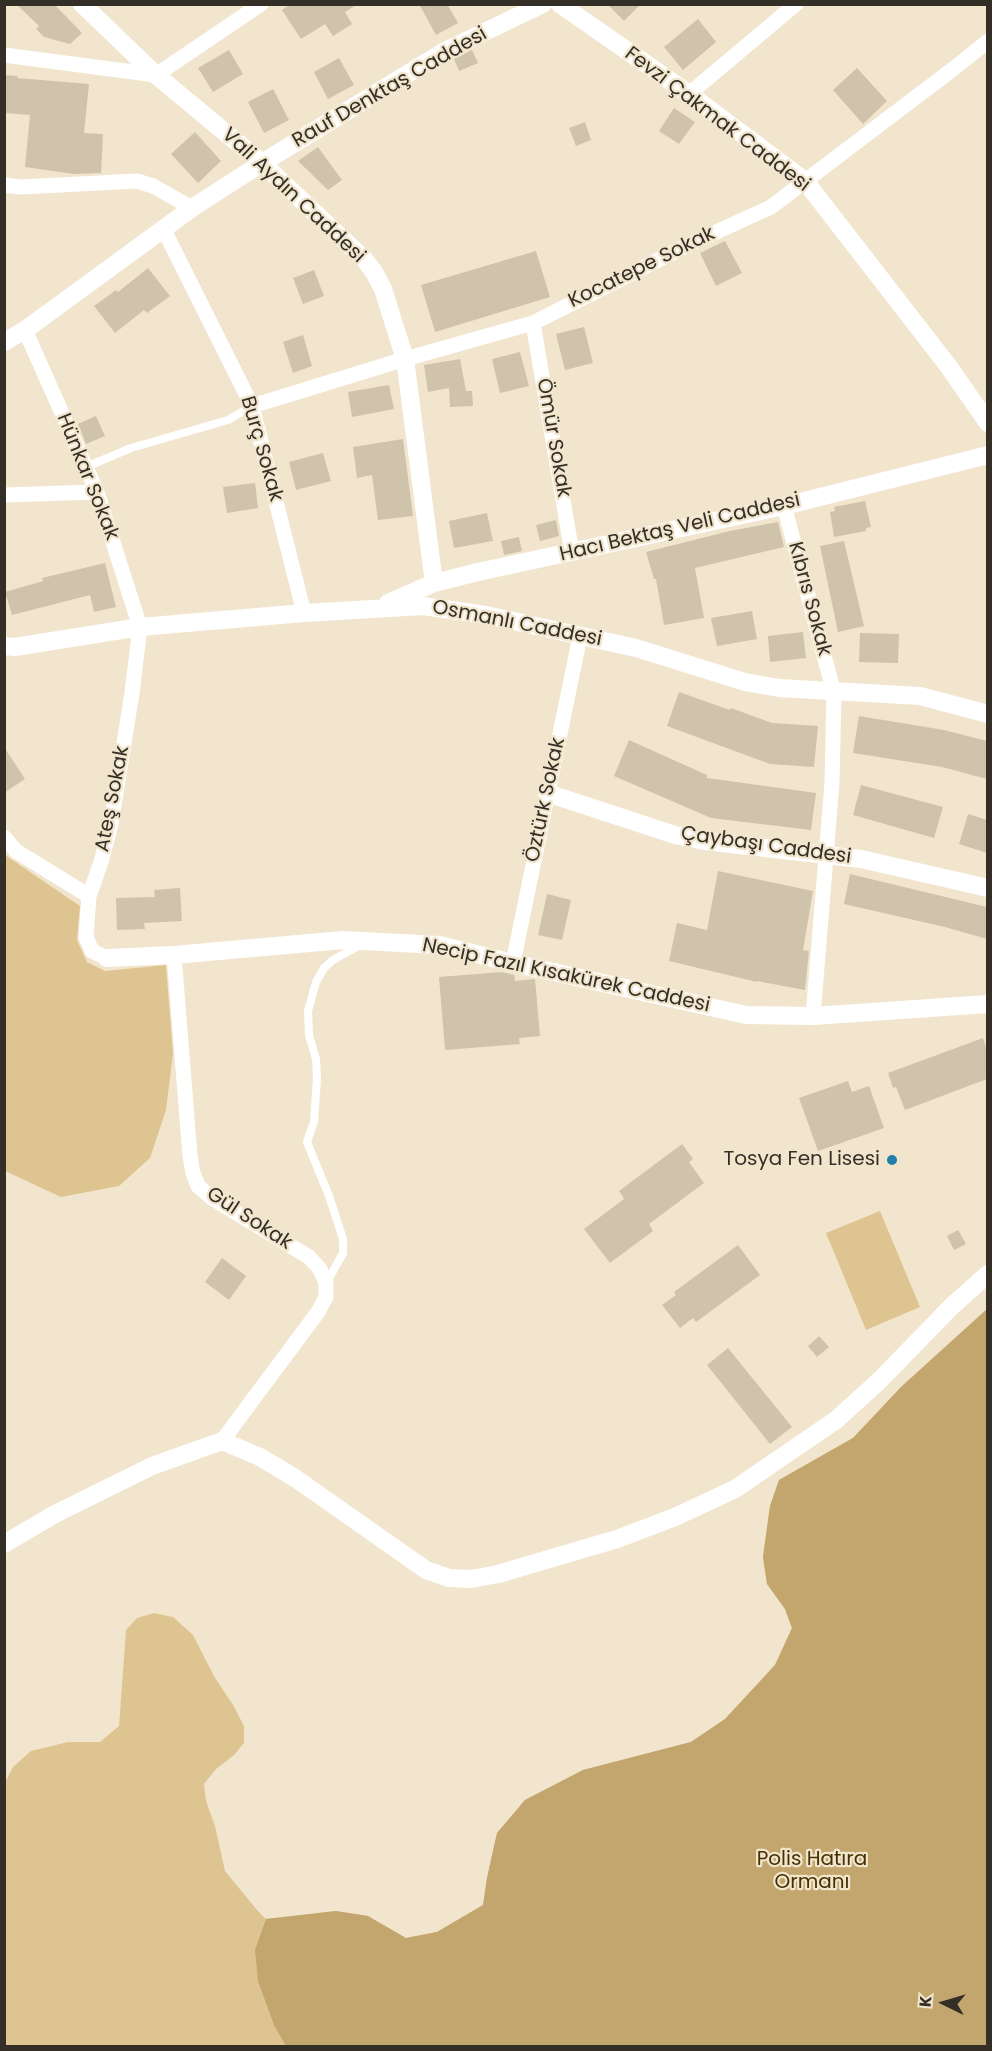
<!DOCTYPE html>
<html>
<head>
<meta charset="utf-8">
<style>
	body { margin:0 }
	#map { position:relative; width:992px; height:2051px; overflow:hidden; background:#f2e5cd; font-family:Poppins,sans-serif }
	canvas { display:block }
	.frame { position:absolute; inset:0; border:6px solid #342f26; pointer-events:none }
	.north { position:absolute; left:914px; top:1973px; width:60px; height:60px; -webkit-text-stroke:4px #f2e5cd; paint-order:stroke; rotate:275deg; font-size:16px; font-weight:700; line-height:24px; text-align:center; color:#342f26 }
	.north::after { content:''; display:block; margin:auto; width:21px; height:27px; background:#342f26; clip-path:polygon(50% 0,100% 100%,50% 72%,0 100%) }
</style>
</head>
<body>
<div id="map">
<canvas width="992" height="2051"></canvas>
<div class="frame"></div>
<div class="north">K</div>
</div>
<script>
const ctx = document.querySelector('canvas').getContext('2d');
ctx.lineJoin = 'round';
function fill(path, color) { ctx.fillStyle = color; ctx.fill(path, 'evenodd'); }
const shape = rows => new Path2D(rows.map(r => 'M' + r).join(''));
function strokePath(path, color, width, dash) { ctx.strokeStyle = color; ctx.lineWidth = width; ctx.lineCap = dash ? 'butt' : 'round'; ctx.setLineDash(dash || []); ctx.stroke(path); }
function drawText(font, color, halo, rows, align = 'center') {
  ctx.font = font + ' Poppins,sans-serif'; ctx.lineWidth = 4.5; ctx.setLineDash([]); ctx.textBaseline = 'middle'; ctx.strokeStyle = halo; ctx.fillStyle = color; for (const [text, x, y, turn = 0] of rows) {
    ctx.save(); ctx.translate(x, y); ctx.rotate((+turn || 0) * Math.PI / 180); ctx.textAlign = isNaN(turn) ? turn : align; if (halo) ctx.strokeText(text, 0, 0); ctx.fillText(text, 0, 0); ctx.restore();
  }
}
fill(shape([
	[5,855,80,906,77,940,87,962,105,971,166,965,173,1054,166,1110,150,1158,119,1186,61,1197,5,1171],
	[880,1211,920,1307,866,1330,826,1233],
	[987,1309,987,2046,5,2046,4,1784,13,1767,31,1751,68,1742,100,1742,119,1726,126,1630,137,1618,154,1613,173,1617,193,1635,215,1678,233,1705,244,1726,244,1743,234,1755,216,1769,204,1784,206,1801,215,1826,225,1871,257,1910,266,1919,336,1911,367,1916,406,1938,437,1932,483,1905,487,1878,497,1833,525,1800,583,1770,691,1742,725,1719,775,1665,792,1628,785,1609,767,1584,763,1557,770,1506,779,1480,853,1438,901,1387]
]), '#dec491');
fill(shape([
	[987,1309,987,2046,286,2046,274,2025,258,1981,255,1950,266,1919,336,1911,368,1916,406,1938,437,1932,483,1905,487,1878,497,1833,525,1800,583,1770,691,1742,725,1719,775,1665,792,1628,785,1609,767,1584,763,1557,770,1506,779,1480,853,1438,901,1387]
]), '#c3a66e');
fill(shape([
	[16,4,54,4,82,33,70,44,44,37,36,29,39,26],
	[291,4,358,4,345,12,352,24,333,36,325,24,301,39,282,10],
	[419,4,447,4,458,23,436,35],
	[607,4,641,4,624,21],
	[698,19,716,42,683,70,664,47],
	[229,50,243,74,213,92,198,68],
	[472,50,478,63,459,71,454,59],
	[339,58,354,85,328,99,314,72],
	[857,68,887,101,863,124,833,90],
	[4,75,18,76,17,78,89,84,84,133,103,134,101,173,74,174,25,167,30,115,4,113],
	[273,89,289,120,264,133,248,102],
	[674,108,695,122,679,144,659,131],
	[585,122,591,140,576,146,569,128],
	[195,132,221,161,198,183,171,154],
	[318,147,342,180,328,190,298,161],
	[725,241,742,273,716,286,700,253],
	[536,251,550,297,435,332,421,285],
	[148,268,170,296,147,313,144,310,115,333,94,306,116,290,118,292],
	[314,270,324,296,303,304,293,278],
	[584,327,593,363,565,370,556,334],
	[303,335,312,366,293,373,283,342],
	[520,352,529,386,500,393,492,359],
	[460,359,466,391,472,391,473,406,450,407,449,388,428,392,424,365],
	[389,385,394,409,352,417,348,392],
	[96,416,105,436,86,444,78,424],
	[403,439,413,516,378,520,372,475,357,478,353,447],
	[323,453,331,481,296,490,289,462],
	[255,483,258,508,227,513,223,487],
	[865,501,871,527,866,528,866,531,834,537,830,512,835,511,834,507],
	[487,513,493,541,454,548,449,521],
	[556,520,559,536,540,541,536,525],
	[778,522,784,547,695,568,704,618,664,625,656,579,654,579,646,552,730,531],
	[519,537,522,551,504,555,501,541],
	[844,541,864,626,838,632,820,546],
	[105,563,116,607,94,612,90,595,12,615,5,592,43,581,42,578],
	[752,611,757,639,717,646,711,618],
	[803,632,806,658,770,662,768,636],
	[860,633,899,634,898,663,859,662],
	[679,692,730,710,731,708,772,723,818,726,814,767,770,764,667,726],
	[859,716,944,730,987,741,987,779,942,767,853,753],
	[629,740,707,775,707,778,816,793,811,830,711,818,614,776],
	[4,747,25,779,4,793],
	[861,785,943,807,934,838,853,815],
	[968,814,987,820,987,853,959,844],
	[718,871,813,891,803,950,809,951,805,990,757,981,757,982,669,961,677,923,707,930],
	[850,874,987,907,987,939,945,927,844,904],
	[180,888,182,921,144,923,145,929,117,930,116,898,155,897,154,890],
	[547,894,571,900,562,940,538,935],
	[502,972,514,975,515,981,535,979,540,1036,519,1038,520,1044,445,1050,439,977],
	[983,1038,987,1050,987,1079,905,1110,896,1087,893,1088,888,1073],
	[848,1081,852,1092,869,1086,884,1128,818,1151,799,1098],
	[682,1144,693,1159,689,1162,704,1183,649,1224,653,1231,610,1263,584,1229,624,1199,619,1191],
	[958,1230,966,1244,954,1250,947,1236],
	[738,1245,760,1275,696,1322,693,1318,680,1328,662,1305,676,1295,674,1292],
	[222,1258,246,1276,229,1300,205,1282],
	[819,1336,829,1347,817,1357,808,1346],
	[728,1348,792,1427,770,1444,707,1365]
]), '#cfc3ab');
strokePath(shape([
	[86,467,131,448,228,420,252,406],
	[327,1282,343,1253,343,1239,329,1196,307,1142,314,1122,317,1079,316,1059,309,1035,308,1011,316,982,324,968,333,960,362,944]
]), '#fff', 8);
strokePath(shape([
	[4,55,156,75,261,4],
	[689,94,796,4],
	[4,185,21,187,137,181,153,186,192,208],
	[164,230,252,406,304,613],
	[533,323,572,553],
	[25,330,97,492,140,627,132,693,111,824,101,862,89,896,86,937,92,951,107,958],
	[252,406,405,359,533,323,690,244,771,207,953,69,988,41],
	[4,495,97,492],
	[784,506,834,693,832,783,813,1016],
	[4,837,16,851,89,896],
	[174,955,190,1156,193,1173,198,1186,212,1198,309,1257,320,1269,326,1283,326,1297,318,1312,222,1441],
	[513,963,580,636]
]), '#fff', 15);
strokePath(shape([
	[82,4,156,75,262,163,364,259,374,272,383,289,405,359,434,583],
	[560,4,689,94,805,181,949,367,988,423],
	[4,342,25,330,192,208,262,163,445,51,543,4],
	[388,603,434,583,478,572,784,506,988,455],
	[4,646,15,647,140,627,304,613,423,606,486,615,636,648,745,682,779,688,920,696,988,714],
	[547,793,675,835,705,841,861,859,988,888],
	[107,958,174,955,343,940,439,945,513,963,746,1015,813,1016,988,1004],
	[4,1544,55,1514,152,1466,222,1441,260,1457,295,1478,426,1570,449,1578,471,1579,498,1574,617,1539,675,1517,735,1489,836,1420,879,1381,952,1306,988,1274]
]), '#fff', 18);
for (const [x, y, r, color] of [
	[892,1160,6,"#1f80ac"]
]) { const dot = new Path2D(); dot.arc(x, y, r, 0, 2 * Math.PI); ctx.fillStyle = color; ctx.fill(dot); strokePath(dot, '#f2e5cd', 2); }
drawText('20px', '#342f26', '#f2e5cd', [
	["Rauf Denktaş Caddesi",390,88,-30],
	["Fevzi Çakmak Caddesi",717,120,37],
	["Vali Aydın Caddesi",293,196,43],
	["Kocatepe Sokak",642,268,-26],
	["Ömür Sokak",553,438,80],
	["Burç Sokak",261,449,74],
	["Hünkar Sokak",87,477,68],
	["Hacı Bektaş Veli Caddesi",680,528,-13],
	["Kıbrıs Sokak",809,599,75],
	["Osmanlı Caddesi",517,624,11],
	["Ateş Sokak",113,799,-79],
	["Öztürk Sokak",546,800,-78],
	["Çaybaşı Caddesi",766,846,8],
	["Necip Fazıl Kısakürek Caddesi",566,976,12],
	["Gül Sokak",249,1219,33]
]);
drawText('20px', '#342f26', '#f2e5cd', [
	["Tosya Fen Lisesi",880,1160]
], 'right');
drawText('20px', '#443000', '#f2e5cd', [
	["Polis Hatıra",812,1860],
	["Ormanı",812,1883]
]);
</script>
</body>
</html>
